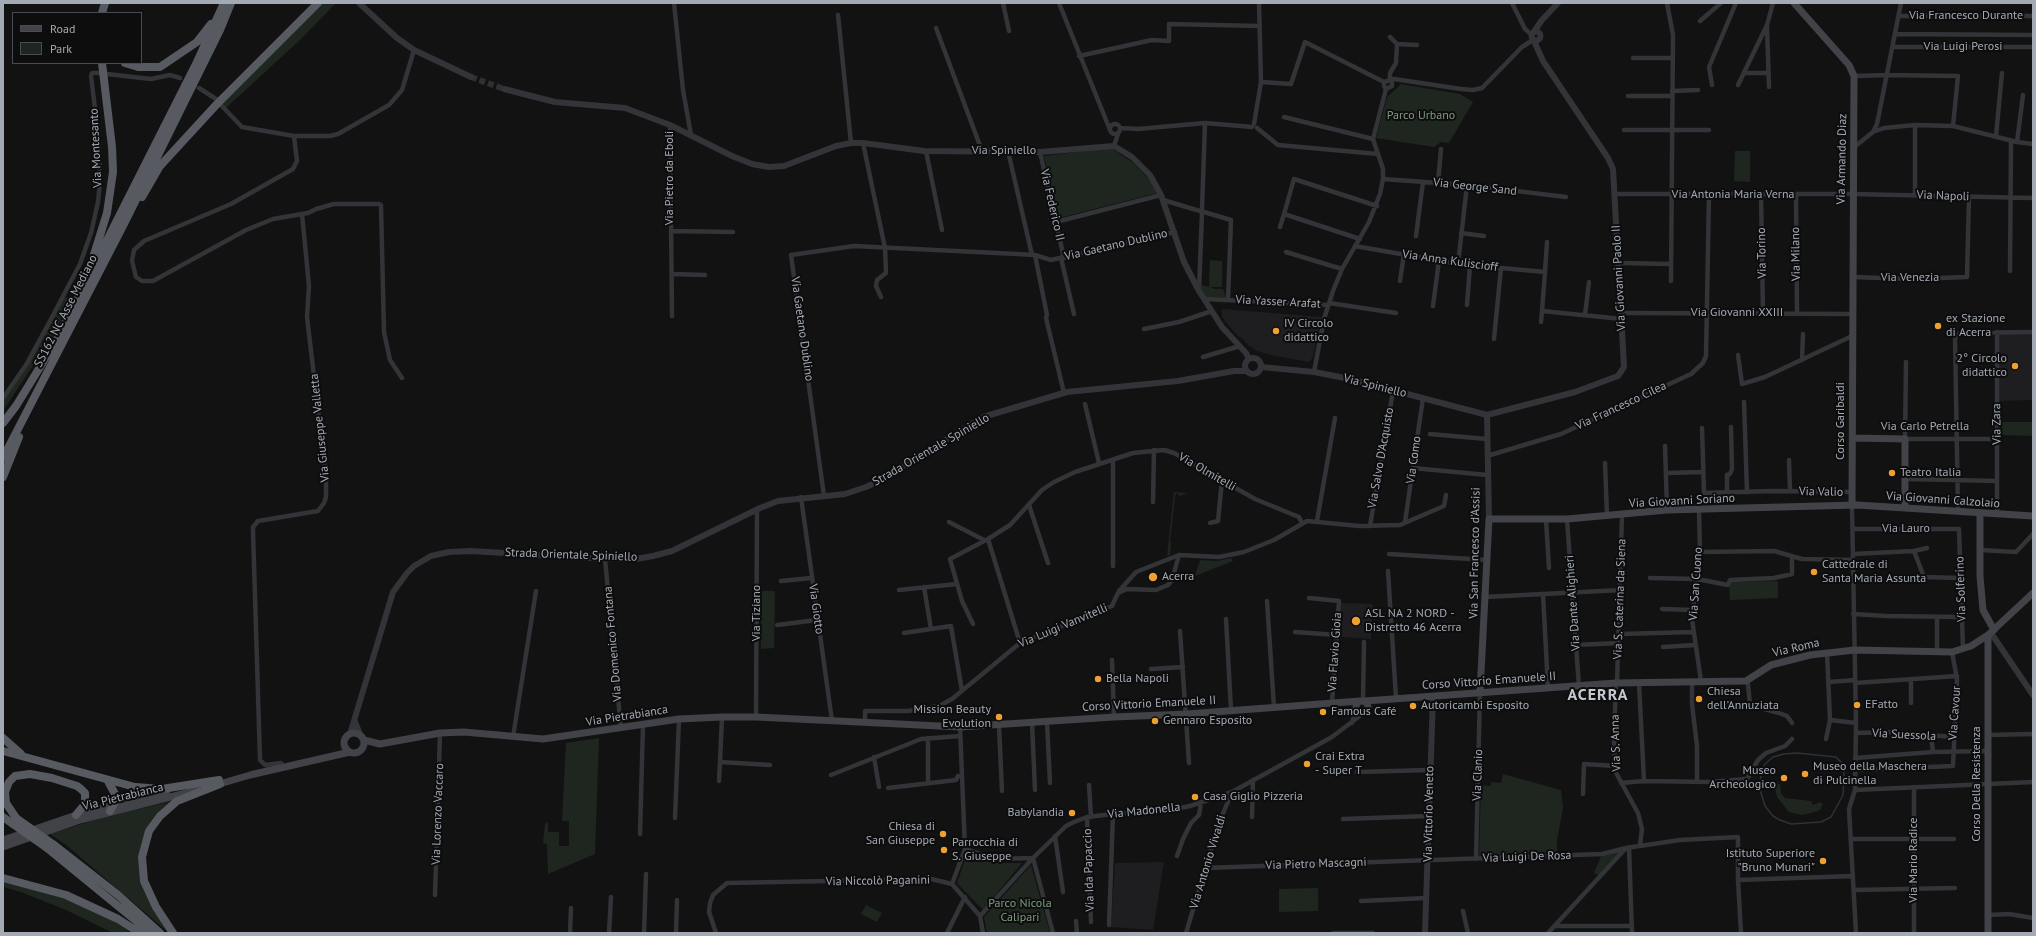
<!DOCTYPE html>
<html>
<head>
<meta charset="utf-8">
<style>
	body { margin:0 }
	#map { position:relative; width:2036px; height:936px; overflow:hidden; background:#121213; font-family:"PT Sans",sans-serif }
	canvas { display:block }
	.frame { position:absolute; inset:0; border:4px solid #a4aab4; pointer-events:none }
	.legend { position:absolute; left:12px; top:12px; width:130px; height:52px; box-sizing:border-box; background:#0d0d0e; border:1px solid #494c50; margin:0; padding:5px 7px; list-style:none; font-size:12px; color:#a4aab4 }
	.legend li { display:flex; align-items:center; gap:8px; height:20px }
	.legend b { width:20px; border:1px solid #494c50 }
</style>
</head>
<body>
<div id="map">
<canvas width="2036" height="936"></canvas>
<div class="frame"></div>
<ul class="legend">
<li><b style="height:5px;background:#414348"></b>Road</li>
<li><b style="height:11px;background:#1e261f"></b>Park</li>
</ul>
</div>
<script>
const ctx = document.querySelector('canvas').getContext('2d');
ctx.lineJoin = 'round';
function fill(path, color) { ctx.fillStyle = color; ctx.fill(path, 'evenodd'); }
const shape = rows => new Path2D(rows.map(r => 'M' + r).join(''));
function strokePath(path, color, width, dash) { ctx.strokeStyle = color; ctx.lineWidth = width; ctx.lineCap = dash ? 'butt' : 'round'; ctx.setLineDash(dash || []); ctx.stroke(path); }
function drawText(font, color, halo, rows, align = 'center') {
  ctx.font = font + ' "PT Sans",sans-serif'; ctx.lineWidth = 4; ctx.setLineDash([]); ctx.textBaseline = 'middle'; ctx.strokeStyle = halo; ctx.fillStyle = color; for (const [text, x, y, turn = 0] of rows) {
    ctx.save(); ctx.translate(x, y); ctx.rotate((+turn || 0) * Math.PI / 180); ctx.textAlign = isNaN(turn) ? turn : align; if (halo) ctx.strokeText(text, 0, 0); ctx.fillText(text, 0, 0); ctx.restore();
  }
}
fill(shape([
	[1222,309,1322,317,1313,357,1309,362,1270,355,1257,351,1249,346,1241,337,1239,337,1229,326,1222,317],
	[1997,332,2033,332,2033,400,1997,401],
	[1341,603,1373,604,1371,639,1339,637],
	[1164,862,1153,930,1111,927,1115,863]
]), '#1e1e20');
fill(shape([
	[319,3,336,3,302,38,226,108,220,101],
	[1401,84,1460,94,1473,102,1449,143,1441,142,1434,147,1376,138,1387,97],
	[1111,148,1133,163,1149,179,1157,193,1059,218,1044,156],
	[1735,151,1750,151,1750,182,1734,181],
	[1210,260,1222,261,1222,287,1210,287,1215,289,1223,289,1226,298,1205,297,1202,289,1202,285,1209,287],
	[72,296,55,332,3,411,3,400,64,298],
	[2002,422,2033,422,2033,436,2001,435],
	[1174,492,1187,493,1180,496,1177,493,1175,496,1170,541,1171,543,1170,555,1167,556],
	[1231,558,1233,561,1195,576,1200,560,1217,561],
	[1778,581,1778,598,1730,600,1729,582],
	[761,591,775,591,774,648,761,649],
	[599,738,595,854,548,874,547,844,543,843,545,824,548,822,548,832,559,832,559,846,569,846,569,821,562,821,566,743],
	[1503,774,1561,790,1563,808,1557,840,1557,852,1479,856,1481,785,1491,786,1491,782,1501,783],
	[1774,784,1780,784,1781,793,1785,798,1811,801,1813,805,1820,802,1823,804,1820,810,1811,813,1802,815,1789,812,1777,797],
	[169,802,158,812,146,831,141,845,139,866,145,892,169,933,66,845,50,834,104,817],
	[1626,848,1601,876,1594,873,1602,854],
	[967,854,994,863,1022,863,983,910,957,883],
	[1031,865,1050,933,987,933,984,917],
	[3,881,73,901,102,915,124,927,130,933,113,933,66,910,21,892,3,887],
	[1318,888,1318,911,1279,912,1279,889],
	[866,905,882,913,877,922,861,914]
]), '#1e261f');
strokePath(shape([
	[1797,753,1836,757,1842,763,1844,775,1843,795,1831,817,1821,822,1791,824,1780,820,1773,816,1765,806,1761,793,1761,772,1765,764,1773,757,1784,754,1797,753]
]), '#2b3339', 1.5);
strokePath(shape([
	[471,77,504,89]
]), '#2f3033', 6, [6, 3]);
strokePath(shape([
	[674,3,683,90,691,135],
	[1003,3,1009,31],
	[1059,3,1110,130],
	[1512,3,1525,29,1532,35],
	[1667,3,1673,35,1671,281],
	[838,15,851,143],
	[1899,16,2033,16],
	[1700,21,1721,3],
	[1767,27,1769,87],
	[936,28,982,151],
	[1895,34,2033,35],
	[1390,37,1397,44],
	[1893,47,2033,47],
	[1079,56,1152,40,1169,41,1169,24,1260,26],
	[1633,58,1672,58],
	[1744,73,1768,73],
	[107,74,151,79,170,75,180,78],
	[1854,76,1886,75,1958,76,1953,126],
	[1390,80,1390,73,1396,63,1397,44,1417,45],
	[1261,82,1291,84,1305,42,1384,82],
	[1712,85,1709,67,1736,3],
	[1738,85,1767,25,1773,3],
	[199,88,216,99],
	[1386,89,1384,86,1384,82,1394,79,1461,89,1473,90,1482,88,1522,47,1533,40],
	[1386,89,1392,86,1392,82,1390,80],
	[1672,91,1698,90],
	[1628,96,1672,96],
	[220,104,242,127,294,136],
	[1284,117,1373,139],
	'1110 129a5 5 0 1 1 10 0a5 5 0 1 1-10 0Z',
	[1254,124,1261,82,1259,3],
	[670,125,672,316],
	[1120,128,1138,129,1205,123,1252,127],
	[1257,128,1278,145,1378,154],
	[1624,130,1709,130],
	[1873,132,1884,128,1915,125,1953,126,2017,142,2033,144],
	[1996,136,2002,73],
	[2017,142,2023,95],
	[863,143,885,248,886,273,877,280,876,286,881,297],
	[1114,146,1118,134],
	[1853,148,1873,132,1877,124,1901,3],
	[926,151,942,230],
	[1008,151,1032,255],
	[1040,152,1064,258],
	[1383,179,1467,185,1566,197],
	[1438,183,1441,149],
	[1614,194,1852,194,2033,198],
	[1761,194,1763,313],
	[1796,195,1797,313],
	[1915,195,1915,125],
	[1163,200,1200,211],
	[1202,209,1205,123],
	[1204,212,1231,220,1228,300],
	[1056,222,1161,195],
	[1280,227,1284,214],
	[671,231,733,232],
	[1461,233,1484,236],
	[1416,236,1423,182],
	[1360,239,1284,214,1294,179,1377,206],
	[1355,246,1458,264,1545,272,1542,311,1622,319],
	[1286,252,1342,269],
	[1035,255,1047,315,1046,318,1064,393],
	[1061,258,1074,314],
	[1619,263,1671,264],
	[1458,264,1467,185],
	[2010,271,2011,141],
	[1545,272,1547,242],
	[672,274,705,275],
	[1852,277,1913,279,1967,277,1969,197],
	[1400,281,1404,254],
	[1199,291,1202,212],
	[1205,299,1328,305],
	[1329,303,1396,313],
	[1467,305,1470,265],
	[1433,306,1439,260],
	[1622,313,1852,314],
	[1585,315,1589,282],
	[1541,322,1542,311],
	[1144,329,1179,322,1212,311],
	[1997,332,1997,515],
	[1494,339,1501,268],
	[1738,355,1742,384,1765,377,1852,336],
	[1203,357,1240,346],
	[1802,360,1803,334],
	[1906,362,1905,439,1998,439],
	[1314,372,1324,319,1333,291,1342,269,1369,222,1380,194,1383,179,1383,169,1373,139,1386,89],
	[402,378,390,360,384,332,381,205,379,204,334,204,316,209,308,213,273,219,246,230,153,281,142,281,136,277,132,261,134,250,144,241,231,204,293,169,297,161,294,136,330,136,338,134,389,105,402,90,414,50],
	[3,398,26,365,50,321,80,264,91,233,98,202,100,182,99,141,91,76,92,73,99,73],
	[1744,402,1747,492],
	[1085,404,1099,463],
	[1702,428,1704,493,1773,491,1852,492],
	[1430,434,1487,439],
	[1665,446,1667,510],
	[1487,456,1561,434,1691,374,1703,363,1706,356,1709,195],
	[1113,460,1113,566],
	[1789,460,1790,491],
	[1605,463,1607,516],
	[1413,468,1487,475],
	[1667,473,1703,472],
	[1907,479,1997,481],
	[1727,492,1727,475,1730,474,1732,469,1731,427],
	[824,496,791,255,854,246,1017,254,1035,255,1051,260,1175,232],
	[801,497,832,721],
	[1153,502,1154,450],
	[1029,505,1048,563],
	[1852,506,1856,723,1855,790,1849,809,1856,933],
	[1699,510,1700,552,1692,619,1701,681],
	[1958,511,1955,338,1960,333,2033,332],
	[1567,519,1579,687],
	[1546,520,1549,568],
	[1317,521,1335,418],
	[949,522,984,540],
	[1405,522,1423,398],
	[1210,523,1218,521,1222,480],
	[1370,526,1393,391],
	[1854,529,1959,529,1963,649],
	[988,539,1020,643],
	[1980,550,2016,552,2033,534],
	[1914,551,1927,548],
	[1700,552,1774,551,1802,559,1853,560],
	[1389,554,1487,560],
	[1853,554,1914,551,1924,577,1960,578],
	[605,559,621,729],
	[1388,571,1396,698],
	[1650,578,1697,579,1728,585,1730,580,1774,578,1792,574,1792,556],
	[781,581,811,578],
	[924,587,931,629],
	[899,590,957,584],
	[1119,591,1136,572,1179,555,1219,557,1244,552,1274,540,1307,521,1359,526,1400,525,1444,506,1446,495],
	[1543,594,1548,688],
	[1485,597,1621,590],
	[1309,598,1339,601,1332,703],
	[1267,601,1274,707],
	[1662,609,1692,610],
	[1853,614,1887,616,1962,617],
	[1226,619,1231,710],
	[973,624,962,601,950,559,988,539,1010,525,1042,490,1054,482,1075,472,1133,453,1164,450,1174,453,1255,499,1299,517,1302,523],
	[777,625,817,620],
	[1180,631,1189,763],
	[1295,632,1337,635],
	[904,633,951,626,962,691],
	[1619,634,1694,632],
	[1576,645,1619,643],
	[1663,647,1695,645],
	[1937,652,1937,617],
	[1112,660,1114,717],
	[1151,669,1183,667],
	[1692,681,1692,704,1697,746,1697,781],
	[1746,681,1748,684,1750,705,1779,713,1787,716,1792,723],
	[1829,682,1855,680],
	[1616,683,1614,737,1615,771,1638,813,1642,829,1640,845],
	[1617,683,1622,515],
	[1639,683,1644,781],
	[1855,683,1957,676],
	[1363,700,1364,642],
	[1911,703,1911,680],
	[722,717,720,762,770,765],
	[756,717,757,509],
	[1830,720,1856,723],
	[1047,722,1050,783],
	[865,723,865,711,908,711,939,706,952,699,1020,643,1112,606,1118,593,1127,589,1156,590,1168,585,1172,580,1179,555],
	[1032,723,1035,790],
	[1352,723,1356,707],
	[999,726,1002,791],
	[1856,733,1892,732,1953,737],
	[1988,735,2033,734],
	[1931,736,1933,752],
	[513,737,536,591],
	[928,738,928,783],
	[1826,739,1830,720,1827,653],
	[874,757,879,787],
	[1855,758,1933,752,1988,751],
	[284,768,281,763,265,765,260,760,253,531,253,527,258,521,318,511,324,503,326,497,326,478,307,317,309,286,302,214],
	[1855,770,1953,766,1957,679,1952,652],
	[1357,772,1429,770],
	[831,775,921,739,960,736],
	[719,781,720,762],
	[1621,783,1644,781,1709,782,1747,779,1758,760,1766,753,1785,746,1792,739],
	[1089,785,1091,817],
	[1914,787,1914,933],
	[888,788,956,780,958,776,962,776],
	[1855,790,2033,782],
	[1583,794,1584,764,1615,766],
	[1087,817,1091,922],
	[1252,817,1253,780],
	[675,818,679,719],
	[1343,819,1428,816],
	[640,834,643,725],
	[1055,836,1063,892],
	[1851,839,1954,839],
	[1629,847,1632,933],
	[965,849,995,859,1033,858],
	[1177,856,1183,839,1191,823,1199,815,1201,803],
	[1033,858,1053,933],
	[1476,859,1480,692],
	[1205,868,1602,854,1626,848],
	[1738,880,1853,876],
	[952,884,965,849,960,727],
	[952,884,980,916,983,933],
	[1855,890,1955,888],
	[435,895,440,733],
	[1361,901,1427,898],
	[1463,911,1468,933],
	[1989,915,2009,914,2033,918],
	[980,916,1033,858,1066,826,1074,822,1087,817,1113,814,1165,811,1190,806,1232,792,1332,737,1365,712],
	[1076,921,1077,933],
	[1109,925,1113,814],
	[1555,926,1631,926],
	[570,933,571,908],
	[609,933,611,897],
	[644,933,646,874],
	[676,933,677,900],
	[716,933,709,912,710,903,713,895,727,883,931,879,952,884],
	[947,933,965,897],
	[1186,933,1219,823,1232,792],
	[1333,933,1373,933],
	[1548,933,1626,848,1680,840,1738,837,1738,880,1741,933]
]), '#333438', 4.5);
strokePath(shape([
	[359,3,397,38,414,50,471,77],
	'1531.5 36a4.5 4.5 0 1 1 9 0a4.5 4.5 0 1 1-9 0Z',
	[1533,33,1542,20,1558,3],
	[504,89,555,102,625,108,670,125,732,156,752,164,769,167,784,166,836,146,851,143,863,143,924,151,1040,152,1114,146,1132,157,1150,175,1161,195,1184,262,1199,291,1222,327,1246,353,1249,359],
	'1245 366a8 8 0 1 1 16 0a8 8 0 1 1-16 0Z',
	[1261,367,1314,372,1350,379,1487,415,1575,392,1618,376,1624,367,1613,169,1608,158,1543,61,1534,41],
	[1487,415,1489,519],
	[1991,633,2033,695],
	[355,722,360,734],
	[350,734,393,592,407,573,414,566,431,556,449,552,471,551,605,559,636,559,653,556,672,551,760,508,778,501,845,494,866,487,879,481,983,417,1067,392,1178,381,1234,371,1247,371],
	[1425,933,1433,696]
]), '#333438', 6);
strokePath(shape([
	[1794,3,1849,65,1854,76,1852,506],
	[1853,438,1905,439,1905,508],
	[1980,513,1980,576,1983,610,1994,630],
	[1988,635,1988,933],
	[1480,692,1489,519,1567,519,1667,510,1857,505,2033,516],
	'1356 707a6 6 0 1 1 12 0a6 6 0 1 1-12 0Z',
	[1365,701,1616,683,1746,681,1771,665,1810,655,1855,650,1952,652,1971,646,1988,635,2033,593],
	'344 743a10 10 0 1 1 20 0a10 10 0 1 1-20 0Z',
	[364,740,380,744,440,733,464,732,543,739,679,719,722,717,756,717,960,727,1114,717,1187,714,1360,701],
	[216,785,250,775,350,752],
	[3,840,76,815,167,791],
	[3,847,80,820,198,790]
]), '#414348', 7);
strokePath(shape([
	[102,13,105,3],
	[125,63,138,67,160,67,197,42,211,24],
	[142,197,160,166,217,104,318,3],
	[92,261,107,213,113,172,112,147,102,63],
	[3,423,16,406,56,341,197,62,224,3],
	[3,458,125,222,220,30,231,3],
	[3,477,19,437],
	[3,738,21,754],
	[3,751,135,787,162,789,219,780],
	[108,781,115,794,114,804,110,811],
	[3,817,13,824],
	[16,818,6,803,5,792,9,782,15,776,30,774,52,778,77,786,81,789,85,793,85,804,76,815],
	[54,845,118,895,160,933],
	[47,848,151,933],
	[3,878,66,895,118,919,140,933],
	[173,933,156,907,144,881,142,857,149,831,160,816,177,801,220,784]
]), '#575a60', 8);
strokePath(shape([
	[16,818,54,845],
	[13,824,47,848]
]), '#575a60', 8);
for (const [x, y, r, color] of [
	[1938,326,4,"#eda130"],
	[1276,331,4,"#eda130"],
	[2015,366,4,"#eda130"],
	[1892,473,4,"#eda130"],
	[1814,572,4,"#eda130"],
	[1153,577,5,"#eda130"],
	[1356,621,5,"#eda130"],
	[1098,679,4,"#eda130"],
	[1699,699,4,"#eda130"],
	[1857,705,4,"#eda130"],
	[1413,706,4,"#eda130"],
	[1323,712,4,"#eda130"],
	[999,717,4,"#eda130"],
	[1155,721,4,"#eda130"],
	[1307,764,4,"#eda130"],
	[1805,774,4,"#eda130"],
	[1784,778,4,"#eda130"],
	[1195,797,4,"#eda130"],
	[1072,813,4,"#eda130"],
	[943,834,4,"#eda130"],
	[944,850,4,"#eda130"],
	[1823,861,4,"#eda130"]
]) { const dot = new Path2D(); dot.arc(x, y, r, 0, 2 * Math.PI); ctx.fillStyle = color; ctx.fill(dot); strokePath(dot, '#0d0d0e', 1.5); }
drawText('12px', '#a4aab4', '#0d0d0e', [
	["Via Francesco Durante",1966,16],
	["Via Luigi Perosi",1963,47],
	["Via Montesanto",96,148,-93],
	["Via Spiniello",1004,151],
	["Via Armando Diaz",1842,159,-89],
	["Via Pietro da Eboli",670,178,-90],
	["Via George Sand",1475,187,6],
	["Via Antonia Maria Verna",1733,195],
	["Via Napoli",1943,196,2],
	["Via Federico II",1052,205,77],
	["Via Gaetano Dublino",1116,245,-13],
	["Via Torino",1762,253,-91],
	["Via Milano",1796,254,-91],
	["Via Anna Kuliscioff",1450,261,8],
	["Via Giovanni Paolo II",1619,278,-93],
	["Via Venezia",1910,278],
	["Via Yasser Arafat",1278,302,3],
	["SS162 NC Asse Mediano",66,311,-63],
	["Via Giovanni XXIII",1737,313],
	["Via Gaetano Dublino",802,329,82],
	["Via Spiniello",1375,386,14],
	["Via Francesco Cilea",1621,406,-25],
	["Corso Garibaldi",1841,421,-90],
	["Via Zara",1997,424,-91],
	["Via Carlo Petrella",1925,427],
	["Via Giuseppe Valletta",320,428,-96],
	["Strada Orientale Spiniello",931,450,-30],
	["Via Salvo D'Acquisto",1381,458,-80],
	["Via Como",1414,460,-82],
	["Via Olmitelli",1207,472,30],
	["Via Valio",1821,492,1],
	["Via Giovanni Calzolaio",1943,500,4],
	["Via Giovanni Soriano",1682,501,-3],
	["Via Lauro",1906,529],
	["Via San Francesco d'Assisi",1475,553,-89],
	["Strada Orientale Spiniello",571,555,2],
	["Via San Cuono",1696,584,-86],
	["Via Solferino",1961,589,-92],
	["Via S. Caterina da Siena",1620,599,-88],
	["Via Dante Alighieri",1573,603,-94],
	["Via Giotto",816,609,82],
	["Via Tiziano",757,613,-90],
	["Via Luigi Vanvitelli",1063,626,-23],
	["Via Domenico Fontana",613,644,-95],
	["Via Roma",1796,648,-13],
	["Via Flavio Gioia",1335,652,-86],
	["Corso Vittorio Emanuele II",1489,681,-4],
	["Corso Vittorio Emanuele II",1149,704,-3],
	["Via Cavour",1955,713,-86],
	["Via Pietrabianca",627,716,-9],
	["Via Suessola",1904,735,3],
	["Via S. Anna",1616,743,-92],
	["Via Clanio",1478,775,-88],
	["Corso Della Resistenza",1977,784,-90],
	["Via Pietrabianca",123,797,-14],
	["Via Madonella",1144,811,-6],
	["Via Lorenzo Vaccaro",438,814,-88],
	["Via Vittorio Veneto",1429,814,-89],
	["Via Luigi De Rosa",1527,857,-2],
	["Via Mario Radice",1914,860,-90],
	["Via Antonio Vivaldi",1208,862,-73],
	["Via Pietro Mascagni",1316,864,-2],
	["Via Ida Papaccio",1089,870,-92],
	["Via Niccolò Paganini",878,881,-1]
]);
drawText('12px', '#7b9f7b', '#0d0d0e', [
	["Parco Urbano",1421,116],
	["Parco Nicola",1020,904],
	["Calipari",1020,918]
]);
drawText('12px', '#a4aab4', '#0d0d0e', [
	["ex Stazione",1946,319],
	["di Acerra",1946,333],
	["IV Circolo",1284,324],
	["didattico",1284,338],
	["2° Circolo",2007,359,"right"],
	["didattico",2007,373,"right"],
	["Teatro Italia",1900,473],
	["Cattedrale di",1822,565],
	["Santa Maria Assunta",1822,579],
	["Acerra",1162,577],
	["ASL NA 2 NORD -",1365,614],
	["Distretto 46 Acerra",1365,628],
	["Bella Napoli",1106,679],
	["Chiesa",1707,692],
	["dell'Annuziata",1707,706],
	["EFatto",1865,705],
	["Autoricambi Esposito",1421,706],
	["Mission Beauty",991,710,"right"],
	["Evolution",991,724,"right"],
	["Famous Café",1331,712],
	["Gennaro Esposito",1163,721],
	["Crai Extra",1315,757],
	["- Super T",1315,771],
	["Museo della Maschera",1813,767],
	["di Pulcinella",1813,781],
	["Museo",1776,771,"right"],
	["Archeologico",1776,785,"right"],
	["Casa Giglio Pizzeria",1203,797],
	["Babylandia",1064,813,"right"],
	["Chiesa di",935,827,"right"],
	["San Giuseppe",935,841,"right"],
	["Parrocchia di",952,843],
	["S. Giuseppe",952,857],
	["Istituto Superiore",1815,854,"right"],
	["\"Bruno Munari\"",1815,868,"right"]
], 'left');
ctx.letterSpacing = '1px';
drawText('bold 16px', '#c4c8d0', '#0d0d0e', [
	["ACERRA",1598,695]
]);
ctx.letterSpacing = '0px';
</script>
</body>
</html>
